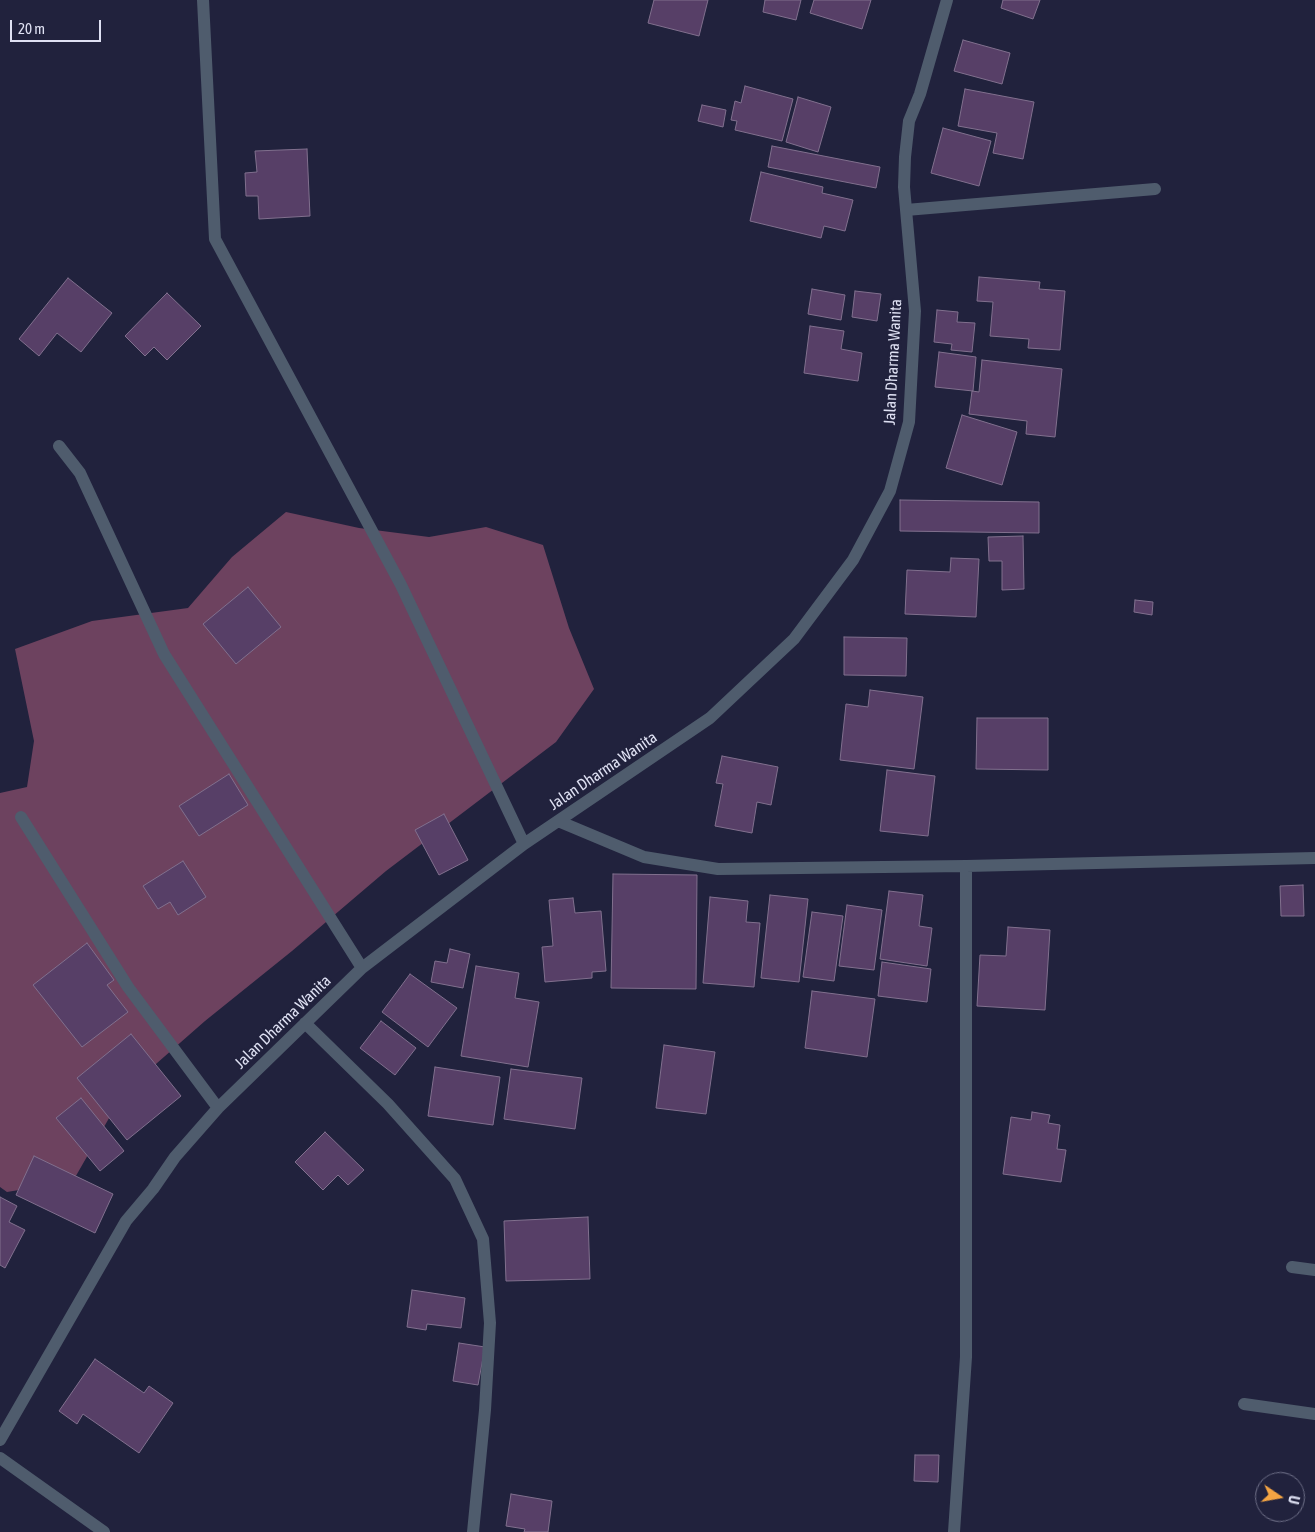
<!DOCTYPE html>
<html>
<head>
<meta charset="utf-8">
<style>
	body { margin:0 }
	#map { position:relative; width:1315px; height:1532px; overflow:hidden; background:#21223d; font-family:"Asap Condensed",sans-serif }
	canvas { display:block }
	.north { position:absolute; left:1255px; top:1472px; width:50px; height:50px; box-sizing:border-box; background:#21223d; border:1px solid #6d6e86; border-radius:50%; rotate:102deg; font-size:14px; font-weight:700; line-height:20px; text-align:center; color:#dfe1f3 }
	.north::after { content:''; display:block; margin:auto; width:18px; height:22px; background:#f4a443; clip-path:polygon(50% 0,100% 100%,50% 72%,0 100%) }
	.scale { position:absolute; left:10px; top:20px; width:91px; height:22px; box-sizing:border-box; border:2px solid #dfe1f3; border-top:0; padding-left:6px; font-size:15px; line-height:18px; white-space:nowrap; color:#dfe1f3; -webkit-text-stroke:4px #21223d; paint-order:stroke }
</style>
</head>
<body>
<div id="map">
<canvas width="1315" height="1532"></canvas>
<div class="north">U</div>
<div class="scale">20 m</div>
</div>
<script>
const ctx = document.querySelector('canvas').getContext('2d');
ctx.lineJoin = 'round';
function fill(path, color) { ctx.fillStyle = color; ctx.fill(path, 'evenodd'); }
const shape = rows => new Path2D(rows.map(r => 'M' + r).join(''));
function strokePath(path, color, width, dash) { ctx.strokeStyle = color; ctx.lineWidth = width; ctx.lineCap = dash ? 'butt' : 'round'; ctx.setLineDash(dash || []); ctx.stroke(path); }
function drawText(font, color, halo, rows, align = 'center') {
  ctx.font = font + ' "Asap Condensed",sans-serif'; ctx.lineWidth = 4.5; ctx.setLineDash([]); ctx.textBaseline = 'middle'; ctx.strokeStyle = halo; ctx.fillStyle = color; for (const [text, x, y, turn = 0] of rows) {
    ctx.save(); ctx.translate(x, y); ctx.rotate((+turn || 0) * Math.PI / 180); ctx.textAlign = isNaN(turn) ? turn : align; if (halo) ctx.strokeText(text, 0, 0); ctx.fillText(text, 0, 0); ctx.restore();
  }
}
fill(shape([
	[286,512,359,528,429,537,486,527,543,545,569,628,594,689,556,742,386,871,292,951,205,1021,124,1092,73,1181,7,1192,0,1187,0,793,27,787,34,741,15,649,92,621,188,608,232,557]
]), '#6d425f');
const building = shape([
	[654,0,708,0,699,36,648,23,654,0],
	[765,0,801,0,796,20,763,12,765,0],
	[814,0,871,0,862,29,810,13,814,0],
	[1003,0,1040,0,1033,19,1001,8,1003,0],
	[963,40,1010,53,1002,84,954,71,963,40],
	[745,86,793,99,782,141,735,130,737,121,731,120,735,101,741,103,745,86],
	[965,89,1034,102,1023,159,993,153,997,133,958,126,965,89],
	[798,97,831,107,818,152,786,142,798,97],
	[702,105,726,110,723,127,698,121,702,105],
	[943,128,991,141,979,186,931,173,943,128],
	[772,146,880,167,876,188,768,167,772,146],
	[307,149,310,216,259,219,258,196,246,196,245,173,257,172,255,151,307,149],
	[761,172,823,187,822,193,853,200,845,231,824,226,821,238,750,221,761,172],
	[979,277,1040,282,1039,289,1065,291,1060,350,1028,348,1029,339,990,336,993,302,977,301,979,277],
	[68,278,112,313,81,352,57,333,39,356,19,339,68,278],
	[812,289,845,295,841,320,808,314,812,289],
	[855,291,881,294,877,321,852,317,855,291],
	[167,293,201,326,167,360,154,347,145,356,125,336,167,293],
	[937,310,958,312,957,322,975,323,972,352,951,350,952,344,934,342,937,310],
	[810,326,844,331,841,349,862,353,858,381,804,373,810,326],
	[939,352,976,357,973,391,935,387,939,352],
	[982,360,1062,369,1055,437,1026,434,1027,421,969,414,972,391,979,392,982,360],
	[962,415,1017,432,1002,485,946,468,962,415],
	[900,500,1039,502,1039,533,900,531,900,500],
	[1023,536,1024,589,1002,590,1002,561,989,561,988,537,1023,536],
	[951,558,979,559,976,617,905,614,907,570,950,572,951,558],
	[248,587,281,627,236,664,203,624,248,587],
	[1135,600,1153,602,1152,615,1134,612,1135,600],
	[844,637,907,638,906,676,844,675,844,637],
	[870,690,923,697,914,769,840,760,846,704,868,707,870,690],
	[977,718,1048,718,1048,770,976,769,977,718],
	[722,756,778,767,771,805,757,802,752,833,715,826,723,784,716,783,722,756],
	[887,770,935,776,928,836,880,831,887,770],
	[229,774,248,805,199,836,179,806,229,774],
	[444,814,468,860,439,875,415,830,444,814],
	[183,861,206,897,178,915,170,902,158,909,143,886,183,861],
	[613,874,697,875,696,989,611,988,613,874],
	[1303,885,1304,916,1281,916,1280,886,1303,885],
	[889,891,923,895,919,926,932,928,927,966,880,959,889,891],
	[770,895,808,899,799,982,761,978,770,895],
	[710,897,748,901,746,922,760,923,754,987,703,983,710,897],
	[573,898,575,913,601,911,606,971,592,972,592,978,545,982,542,947,553,946,549,900,573,898],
	[847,905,882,910,874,970,839,966,847,905],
	[812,912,843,916,834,981,803,977,812,912],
	[1008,927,1050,930,1045,1010,977,1006,980,955,1006,956,1008,927],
	[87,943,114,980,107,985,128,1012,82,1047,33,985,87,943],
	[450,949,470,954,463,988,431,982,435,961,447,963,450,949],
	[882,962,931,969,927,1002,878,996,882,962],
	[476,966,519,973,515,998,539,1002,528,1067,461,1056,476,966],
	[410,974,457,1008,428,1047,382,1012,410,974],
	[812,991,875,999,867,1057,805,1048,812,991],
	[381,1021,416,1048,395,1075,360,1048,381,1021],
	[131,1034,181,1096,127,1140,77,1078,131,1034],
	[664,1045,715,1052,706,1114,656,1108,664,1045],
	[435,1067,500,1077,493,1125,428,1116,435,1067],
	[511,1069,582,1078,575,1129,504,1119,511,1069],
	[81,1098,124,1151,100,1171,56,1118,81,1098],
	[1032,1112,1050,1115,1048,1123,1060,1125,1057,1149,1066,1150,1061,1182,1003,1174,1011,1117,1031,1120,1032,1112],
	[325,1132,364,1170,348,1185,338,1175,323,1190,295,1162,325,1132],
	[34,1156,113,1194,95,1233,16,1195,34,1156],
	[0,1197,17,1206,9,1222,25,1230,5,1268,0,1265,0,1197],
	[588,1217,590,1279,506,1281,504,1221,588,1217],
	[412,1290,465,1298,461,1328,427,1324,426,1330,407,1327,412,1290],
	[459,1343,485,1347,478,1385,453,1381,459,1343],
	[95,1359,144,1393,149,1386,173,1403,139,1453,83,1414,77,1424,59,1411,95,1359],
	[915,1455,939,1455,938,1482,914,1481,915,1455],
	[511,1494,552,1501,548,1532,524,1532,525,1529,506,1526,511,1494]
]);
fill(building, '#573f67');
strokePath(building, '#81708e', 1);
strokePath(shape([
	[203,0,215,239,401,585,524,844],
	[906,210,1155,189],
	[59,446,80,473,164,654,362,968],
	[21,817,128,987,218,1108],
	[558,821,644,857,718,869,966,866,1315,858],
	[305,1023,388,1104,455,1179,483,1239,490,1323,485,1410,473,1532],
	[1292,1267,1315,1270],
	[1244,1404,1315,1414],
	[0,1440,126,1221,153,1189,175,1157,218,1108,362,968,524,844,710,718,794,639,853,560,890,491,909,422,915,311,904,187,905,157,909,121,920,94,947,0],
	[0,1458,104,1532],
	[954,1532,966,1357,966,866]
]), '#4f5c6d', 12);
drawText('16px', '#dfe1f3', '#21223d', [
	["Jalan Dharma Wanita",893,362,-87],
	["Jalan Dharma Wanita",603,771,-34],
	["Jalan Dharma Wanita",283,1022,-44]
]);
</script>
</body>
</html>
